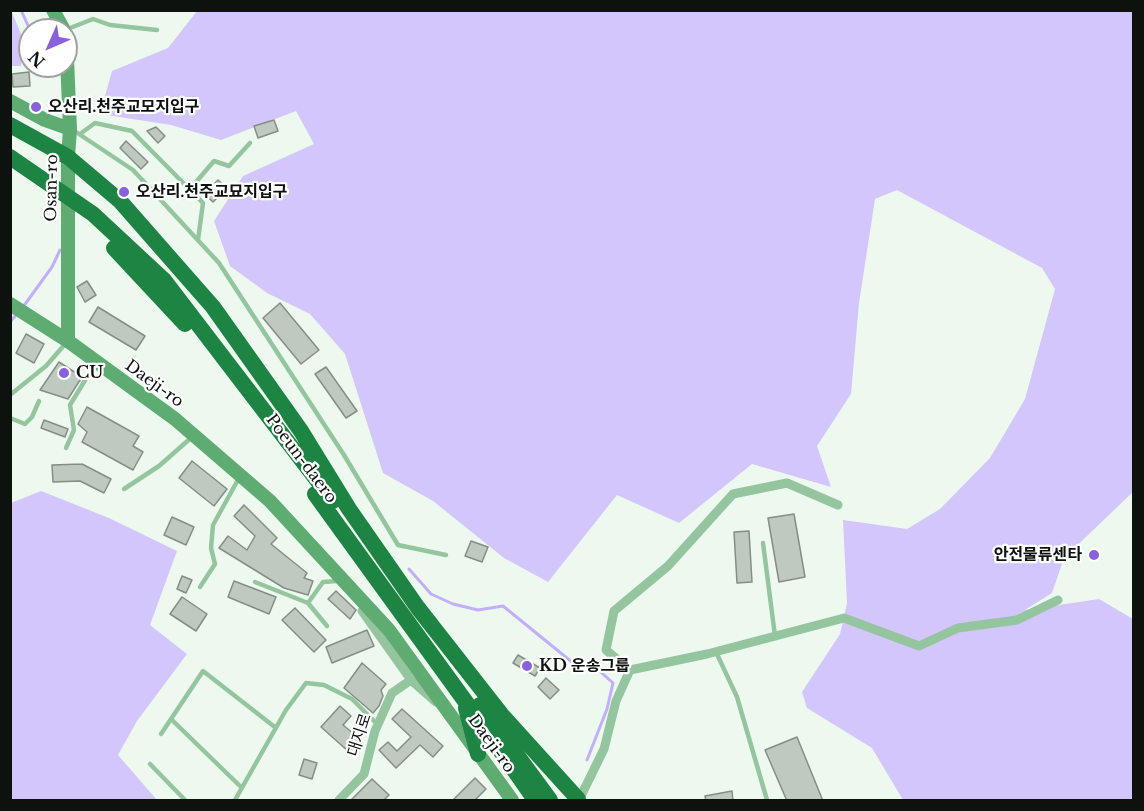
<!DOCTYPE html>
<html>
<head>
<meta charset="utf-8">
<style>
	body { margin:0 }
	#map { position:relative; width:1144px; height:811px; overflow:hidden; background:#edf9ef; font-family:"Libre Baskerville",serif }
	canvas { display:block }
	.frame { position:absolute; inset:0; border:12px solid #0e120f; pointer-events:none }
	.north { position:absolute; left:18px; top:18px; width:60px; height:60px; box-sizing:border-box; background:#fff; border:2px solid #9fa09f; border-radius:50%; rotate:225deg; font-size:16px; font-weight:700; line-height:24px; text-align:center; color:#0e120f }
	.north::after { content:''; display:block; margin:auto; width:21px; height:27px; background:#8861db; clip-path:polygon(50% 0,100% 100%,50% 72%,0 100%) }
</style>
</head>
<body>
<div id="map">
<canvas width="1144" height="811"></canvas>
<div class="frame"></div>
<div class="north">N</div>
</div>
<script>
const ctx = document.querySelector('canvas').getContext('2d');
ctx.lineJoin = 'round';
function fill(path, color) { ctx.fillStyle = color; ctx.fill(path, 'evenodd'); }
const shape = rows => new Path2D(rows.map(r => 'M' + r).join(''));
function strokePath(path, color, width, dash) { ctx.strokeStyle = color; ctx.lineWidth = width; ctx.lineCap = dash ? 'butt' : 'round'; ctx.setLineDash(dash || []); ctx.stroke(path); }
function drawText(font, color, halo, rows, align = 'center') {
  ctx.font = font + ' "Libre Baskerville","Noto Sans KR",serif'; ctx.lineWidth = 4.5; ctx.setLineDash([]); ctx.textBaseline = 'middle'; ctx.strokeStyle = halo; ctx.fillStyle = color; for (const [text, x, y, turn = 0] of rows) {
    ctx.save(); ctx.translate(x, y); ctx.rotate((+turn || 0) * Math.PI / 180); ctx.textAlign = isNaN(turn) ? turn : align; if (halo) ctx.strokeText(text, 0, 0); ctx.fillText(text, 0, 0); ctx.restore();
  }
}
fill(shape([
	[11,10,24,41,21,66,11,66],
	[197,11,1133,11,1133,492,1064,558,1052,593,1025,610,1099,599,1133,619,1133,800,903,800,872,748,807,708,802,692,840,634,847,603,843,520,907,529,940,509,990,458,1025,399,1055,289,1042,268,897,190,875,199,859,303,851,394,817,446,831,487,752,464,679,523,617,495,548,582,504,558,433,501,383,473,345,354,310,314,267,293,230,266,214,221,243,176,314,144,296,111,221,140,171,125,100,114,112,71,168,48],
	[41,491,109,518,177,551,150,625,187,654,137,721,118,755,157,800,11,800,11,503]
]), '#d2c6fc');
strokePath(shape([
	[21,10,30,30],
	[23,307,52,267,60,250],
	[10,322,17,314],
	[409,569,431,594,453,604,478,610,503,606,578,667,594,666,613,683,607,709,587,760]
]), '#c2affb', 3);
const building = shape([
	[29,72,30,86,13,87,12,74,29,72],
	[274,120,278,131,258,138,254,126,274,120],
	[156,127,165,136,158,143,147,131,156,127],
	[126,141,148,162,141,169,120,148,126,141],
	[218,180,227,188,213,202,204,194,218,180],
	[87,281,96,295,85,302,77,287,87,281],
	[280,303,319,350,301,364,263,318,280,303],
	[98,307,145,336,136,350,89,322,98,307],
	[26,334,44,344,34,363,16,353,26,334],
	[59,362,82,377,68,399,40,390,59,362],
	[326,367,357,411,346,418,315,374,326,367],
	[87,407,139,436,133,446,143,452,133,470,82,442,87,432,78,424,87,407],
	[44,420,68,429,65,437,41,428,44,420],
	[192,461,227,489,214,506,179,478,192,461],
	[82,464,111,479,104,493,80,481,53,482,52,465,82,464],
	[244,505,277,538,271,544,307,573,304,578,313,581,308,595,284,588,219,548,228,536,247,550,255,536,234,516,244,505],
	[794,514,805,577,779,582,768,518,794,514],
	[172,517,194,527,186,545,164,535,172,517],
	[749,531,752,582,737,583,734,532,749,531],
	[471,541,488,547,482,562,465,556,471,541],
	[182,576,192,580,186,593,177,589,182,576],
	[234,581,276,597,269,614,228,597,234,581],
	[336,591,356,610,350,619,328,599,336,591],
	[182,597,207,614,196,631,170,614,182,597],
	[295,608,326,640,314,652,282,620,295,608],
	[367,630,374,646,332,663,326,647,367,630],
	[518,655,540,668,535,676,513,663,518,655],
	[362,663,386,684,381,690,383,696,379,706,373,713,344,688,362,663],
	[546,678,559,690,550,699,538,687,546,678],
	[340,706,351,716,343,725,360,739,349,752,321,727,340,706],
	[402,709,443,746,433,757,420,745,396,768,379,750,388,742,397,751,411,737,392,719,402,709],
	[797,737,823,801,787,801,765,750,797,737],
	[304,759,317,763,312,779,299,775,304,759],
	[475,778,486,789,474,801,452,801,475,778],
	[372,779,389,795,383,801,350,801,372,779],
	[732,791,733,801,706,801,705,796,732,791]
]);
fill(building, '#becac0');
strokePath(building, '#838f85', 1.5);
strokePath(shape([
	[65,30,93,19,110,25,157,30],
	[73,130,133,170,219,263,344,455,398,545,446,555],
	[80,134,95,123,132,131,203,203,198,240],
	[190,189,214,161,229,166,250,143],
	[10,395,46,366,66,343],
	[10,418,25,424,32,417,39,401],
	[66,448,74,430,70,405,95,364],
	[124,489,159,466,192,437],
	[763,543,775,636],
	[255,582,308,603],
	[200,587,215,564,211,548,213,525,239,478],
	[327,626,308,603,323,582,337,581],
	[716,652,737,697,767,800],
	[171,719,242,788],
	[161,734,203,671,276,728],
	[150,764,185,800],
	[235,800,286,710,306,683,324,685,352,699,378,725]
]), '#94c59e', 4.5);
strokePath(shape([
	[362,611,411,680,436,702],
	[630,670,707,654,844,618,919,646,958,628,1017,620,1058,600],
	[339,800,364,774,375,731,392,693,411,680],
	[579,800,604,749,616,701,630,670,606,650,614,611,668,566,733,494,787,483,838,505]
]), '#94c59e', 9);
strokePath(shape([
	[53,10,64,30],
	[66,36,70,129,68,157,68,341],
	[10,101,45,120,70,129],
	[10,304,68,341,175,419,270,501,389,630,512,800]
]), '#5fac73', 14);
strokePath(shape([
	[10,125,68,157,120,201,213,307,301,431,349,509,418,608,501,714,578,799],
	[10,157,93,214,164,280,333,501],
	[114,248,185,324],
	[315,494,481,723],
	[480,705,550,800],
	[466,708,478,754],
	[498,747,535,800]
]), '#1d8444', 16);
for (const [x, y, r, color] of [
	[36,107,6,"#8861db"],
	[124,192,6,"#8861db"],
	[64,373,6,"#8861db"],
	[1094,555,6,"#8861db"],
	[527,666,6,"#8861db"]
]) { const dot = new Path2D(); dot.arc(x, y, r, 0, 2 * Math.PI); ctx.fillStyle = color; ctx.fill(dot); strokePath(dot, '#fff', 2); }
drawText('bold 16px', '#0e120f', '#fff', [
	["오산리.천주교모지입구",48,107],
	["오산리.천주교묘지입구",136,192],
	["CU",76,373],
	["안전물류센타",1082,555,"right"],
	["KD 운송그룹",539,666]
], 'left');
drawText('16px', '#0e120f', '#fff', [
	["Osan-ro",52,188,-89],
	["Daeji-ro",154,384,36],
	["Poeun-daero",301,459,53],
	["대지로",360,735,-72],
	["Daeji-ro",491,744,54]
]);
</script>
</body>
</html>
